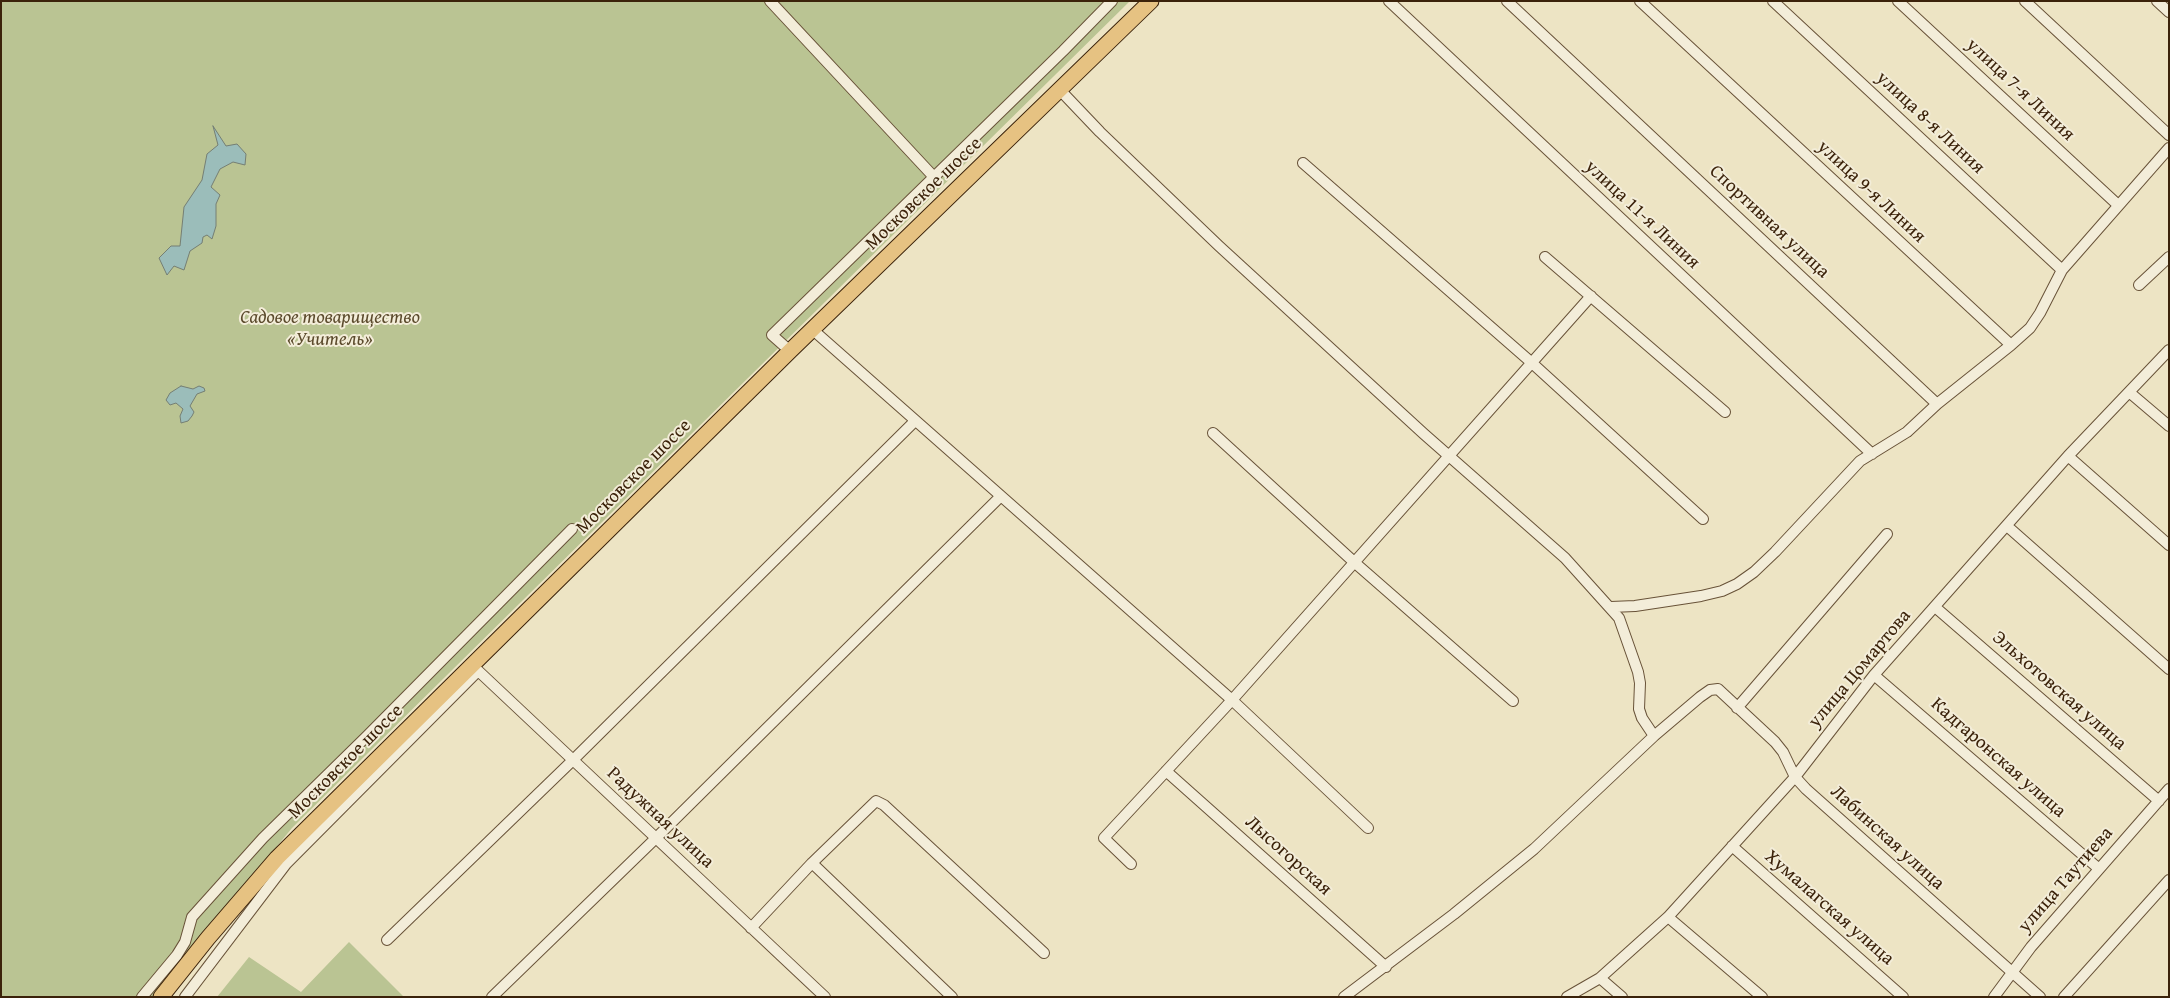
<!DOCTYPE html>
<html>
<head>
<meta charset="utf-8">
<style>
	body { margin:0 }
	#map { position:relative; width:2170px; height:998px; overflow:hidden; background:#ede4c4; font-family:"Gentium Book Plus",serif }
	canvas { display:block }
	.frame { position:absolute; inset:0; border:2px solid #3b220a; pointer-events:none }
</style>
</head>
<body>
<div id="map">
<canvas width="2170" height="998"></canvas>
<div class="frame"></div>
</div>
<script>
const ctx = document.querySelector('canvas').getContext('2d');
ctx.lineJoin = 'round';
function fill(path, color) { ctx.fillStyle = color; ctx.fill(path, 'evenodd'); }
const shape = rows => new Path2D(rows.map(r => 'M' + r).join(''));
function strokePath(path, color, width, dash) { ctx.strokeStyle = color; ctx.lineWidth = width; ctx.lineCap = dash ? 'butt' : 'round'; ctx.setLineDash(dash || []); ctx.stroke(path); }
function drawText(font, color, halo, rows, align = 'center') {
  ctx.font = font + ' "Gentium Book Plus",serif'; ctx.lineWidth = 4; ctx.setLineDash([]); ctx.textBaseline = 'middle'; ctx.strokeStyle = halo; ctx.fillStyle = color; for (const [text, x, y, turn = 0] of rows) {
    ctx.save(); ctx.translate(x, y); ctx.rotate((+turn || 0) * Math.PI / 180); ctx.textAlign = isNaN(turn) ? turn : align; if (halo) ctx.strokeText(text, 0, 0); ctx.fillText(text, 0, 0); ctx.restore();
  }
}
fill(shape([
	[1,1,1130,1,292,828,153,997,1,997],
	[349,942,404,997,217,997,249,957,301,992]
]), '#bac493');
const water = shape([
	[213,126,226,146,237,144,246,154,245,165,233,162,220,169,211,187,220,195,216,204,216,226,212,239,207,235,203,237,202,243,190,251,184,270,174,266,167,275,159,258,171,246,180,246,184,207,202,180,207,154,218,145,213,126],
	[181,386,193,389,199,386,204,388,205,391,197,394,190,406,194,412,192,416,188,421,181,423,180,416,183,409,176,403,170,405,166,400,170,393,181,386]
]);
fill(water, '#9bbdba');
strokePath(water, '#757f74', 1);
const minor = shape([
	[770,1,933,176],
	[1389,1,1872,454],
	[1507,1,1937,404,2011,345],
	[1640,1,2011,345,2030,328,2040,313,2062,270,2169,148],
	[1773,1,2062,270],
	[1898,1,2118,205],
	[2025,1,2169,135],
	[2157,1,2169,12],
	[1060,90,1100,132,1219,246,1424,434,1565,558,1619,618,1638,672,1640,683,1639,709,1642,718,1654,736,1534,849,1454,914,1344,997],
	[1303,163,1532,363,1703,519],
	[1545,257,1725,412],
	[2139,285,2169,257],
	[813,330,1232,700,1368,828],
	[790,351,772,335,1063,51,1112,1],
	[2129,392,2169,426],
	[1213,433,1354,562,1513,701],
	[2068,456,2169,545],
	[2007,526,2169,669],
	[1611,607,1635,606,1701,596,1722,591,1737,584,1754,572,1775,552,1860,461,1907,432,1937,404],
	[1935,607,2159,801],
	[472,665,825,997],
	[1874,675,2098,868],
	[1737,708,1887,534],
	[1654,736,1700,697,1710,690,1718,689,1775,742,1783,752,1795,777,1806,789,2040,997],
	[1166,771,1386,967],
	[1732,846,1903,997],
	[812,863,952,997],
	[1131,864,1104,838,1232,700,1591,296],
	[1668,917,1762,997],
	[751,928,812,863,876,801,884,805,1044,953],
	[387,940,573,760,915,421],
	[1600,978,1622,997],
	[142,997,177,955,185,942,192,917,263,838,367,736,572,529],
	[185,997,286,864,478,671],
	[492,997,656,838,1001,496],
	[1567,997,1600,978,1668,917,1795,777,1874,675,2068,456,2169,350],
	[1994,997,2031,947,2169,789],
	[2064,997,2169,880]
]);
const highway = shape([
	[161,997,208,938,277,858,790,351,1151,1]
]);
strokePath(minor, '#685238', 12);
strokePath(highway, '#3b220a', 17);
strokePath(minor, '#f3edd9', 10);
strokePath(highway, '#e6c282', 15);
drawText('19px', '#3b220a', '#f3edd9', [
	["улица 7-я Линия",2020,90,43],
	["улица 8-я Линия",1930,123,43],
	["улица 9-я Линия",1871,192,43],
	["Московское шоссе",924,194,-44],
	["улица 11-я Линия",1642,215,43],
	["Спортивная улица",1769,222,43],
	["Московское шоссе",634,477,-45],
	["улица Цомартова",1860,669,-50],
	["Эльхотовская улица",2059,691,41],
	["Кадгаронская улица",1998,758,41],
	["Московское шоссе",346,762,-45],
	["Радужная улица",660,818,43],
	["Лабинская улица",1887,838,42],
	["Лысогорская",1288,856,42],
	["улица Таутиева",2066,880,-49],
	["Хумалагская улица",1829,908,41]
]);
drawText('italic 19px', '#5b4a2c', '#f3edd9', [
	["Садовое товарищество",330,318],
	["«Учитель»",330,340]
]);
</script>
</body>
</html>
